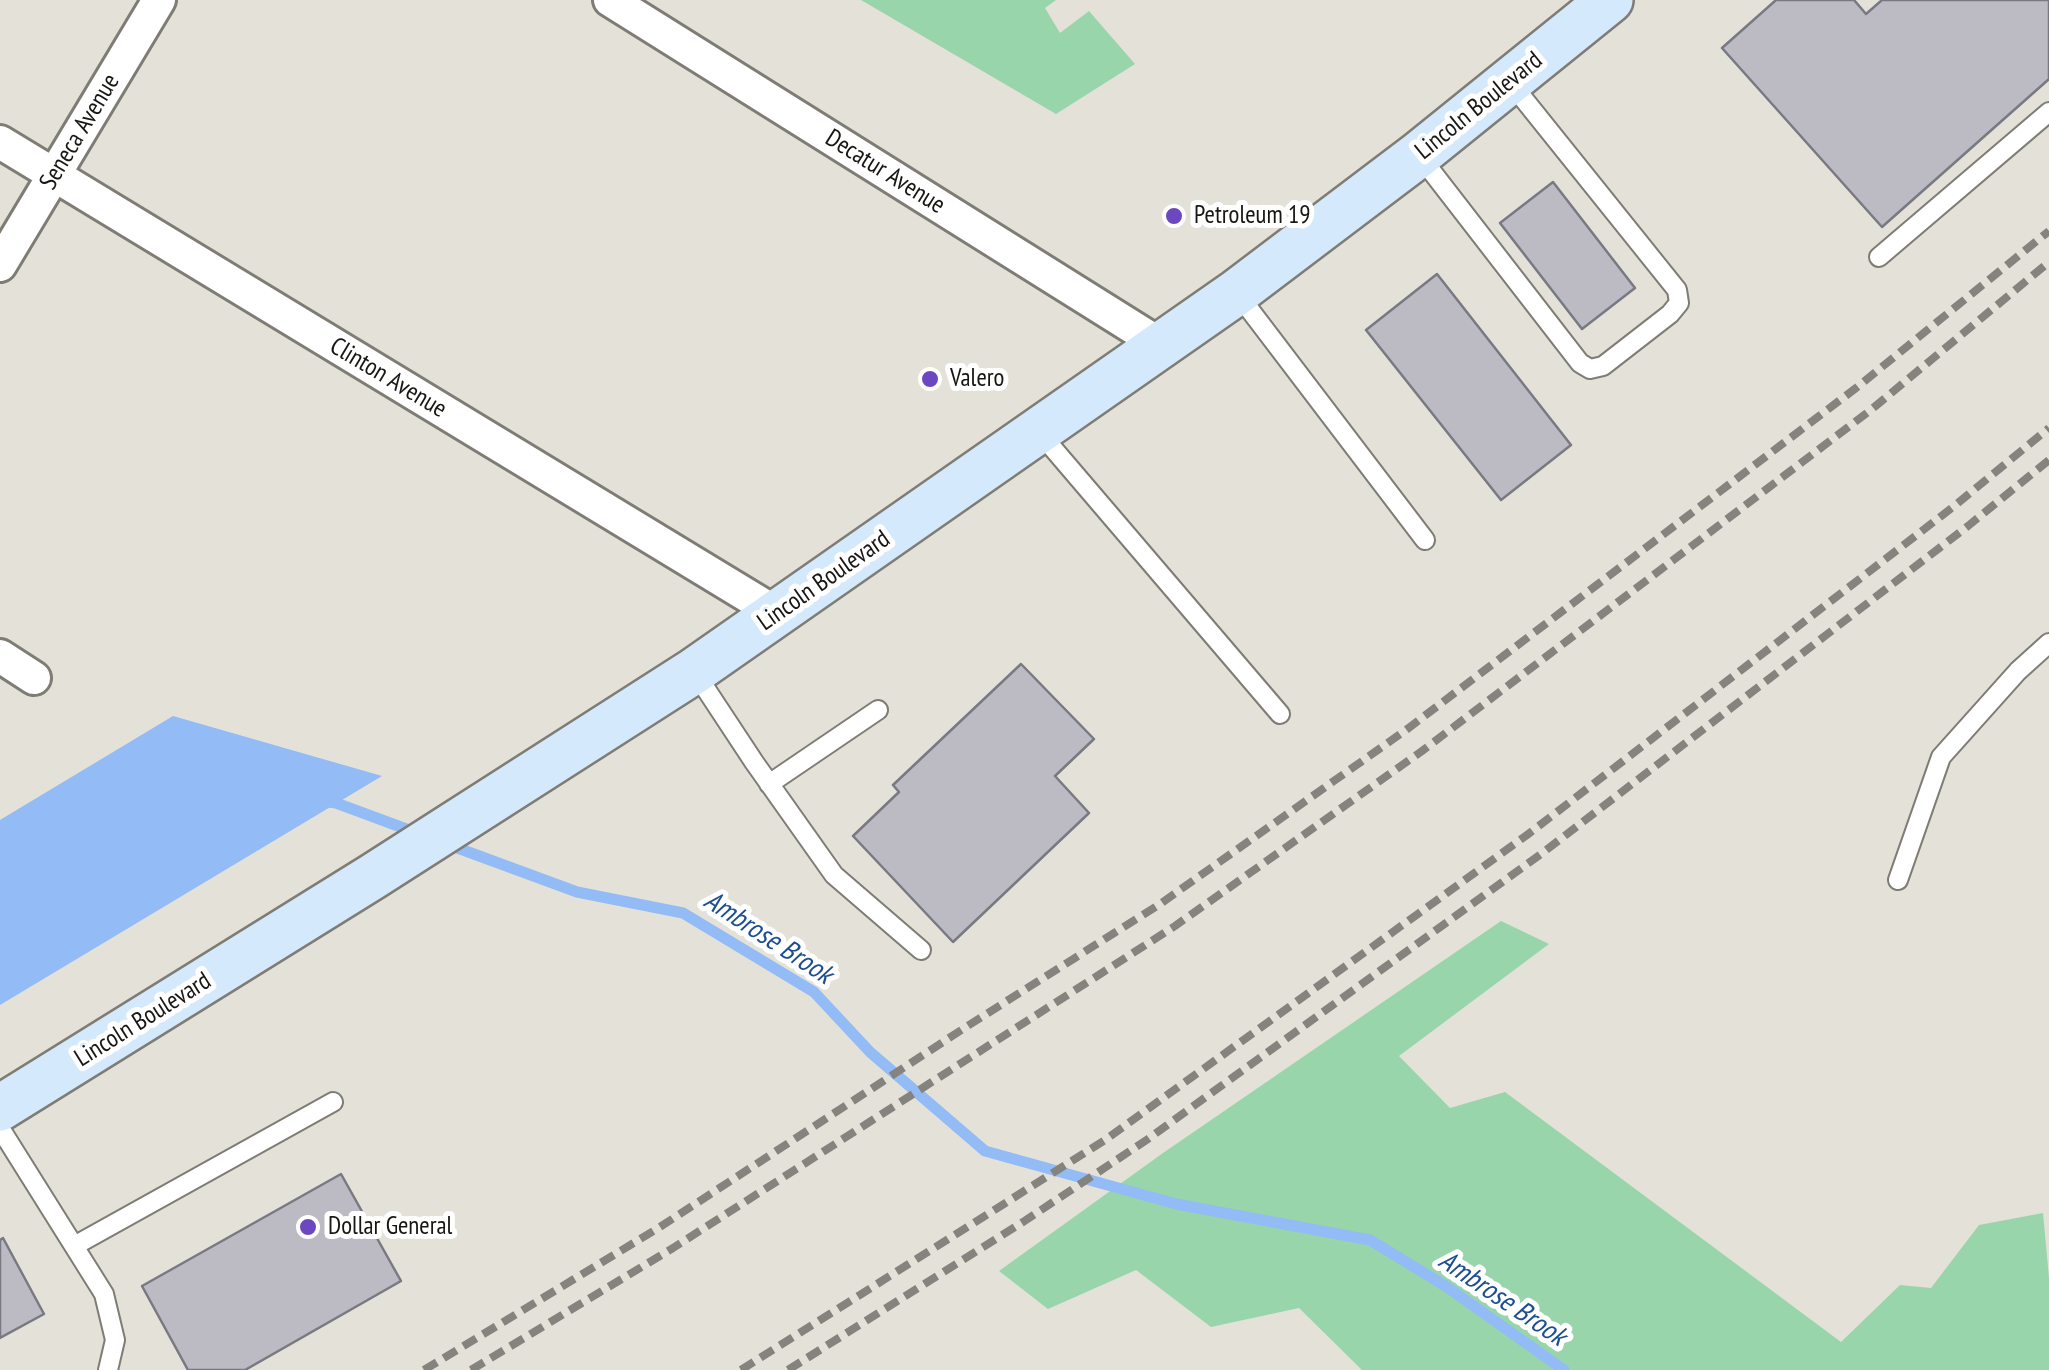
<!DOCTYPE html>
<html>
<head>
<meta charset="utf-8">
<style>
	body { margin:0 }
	canvas { display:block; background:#e3e1d8 }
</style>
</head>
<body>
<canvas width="2049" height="1370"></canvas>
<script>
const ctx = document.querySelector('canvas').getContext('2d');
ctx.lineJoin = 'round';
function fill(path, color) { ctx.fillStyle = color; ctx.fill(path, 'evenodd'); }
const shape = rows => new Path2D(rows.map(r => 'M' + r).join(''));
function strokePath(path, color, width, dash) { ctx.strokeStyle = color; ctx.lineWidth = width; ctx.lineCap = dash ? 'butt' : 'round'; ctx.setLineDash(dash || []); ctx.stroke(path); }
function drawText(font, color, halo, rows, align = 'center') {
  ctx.font = font + ' "PT Sans Narrow",sans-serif'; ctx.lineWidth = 10; ctx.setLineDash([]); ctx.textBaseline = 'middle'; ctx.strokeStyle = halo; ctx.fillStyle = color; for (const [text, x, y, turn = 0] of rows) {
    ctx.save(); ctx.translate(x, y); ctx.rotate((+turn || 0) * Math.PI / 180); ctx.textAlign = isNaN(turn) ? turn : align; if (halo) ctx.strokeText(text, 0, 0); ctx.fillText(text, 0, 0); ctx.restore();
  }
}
fill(shape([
	[861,0,1056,0,1045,8,1060,33,1089,11,1135,64,1056,114],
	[1501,921,1549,944,1399,1056,1450,1108,1505,1092,1841,1342,1900,1285,1931,1288,1979,1225,2043,1213,2049,1278,2049,1370,1362,1370,1299,1308,1211,1327,1136,1270,1048,1309,999,1271,1163,1153]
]), '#99d5ab');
fill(shape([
	[173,716,382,776,0,1005,0,820]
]), '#93bbf5');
strokePath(shape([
	[322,801,336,803,417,833],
	[444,843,577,892,683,913,814,992,870,1052,985,1151,1176,1204,1370,1240,1447,1287,1564,1370]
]), '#93bbf5', 11);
const building = shape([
	[1776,0,1854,0,1866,14,1882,0,2049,0,2049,79,1882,227,1722,48,1776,0],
	[1553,182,1635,288,1582,329,1500,223,1553,182],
	[1437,274,1571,445,1501,500,1366,330,1437,274],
	[1021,664,1094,739,1055,776,1089,813,953,942,853,836,899,792,893,785,1021,664],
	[341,1174,401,1281,245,1370,188,1370,142,1286,341,1174],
	[3,1238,44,1314,0,1338,0,1240,3,1238]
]);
fill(building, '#bcbbc4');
strokePath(building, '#797981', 2.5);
const service = shape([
	[1419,155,1580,363,1590,369,1603,366,1670,314,1679,303,1677,290,1510,82],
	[1879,257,2049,112],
	[1237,293,1425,540],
	[1039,432,1280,714],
	[694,671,754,762,834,875,921,950],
	[769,784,878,710],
	[1898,880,1941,757,2018,671,2049,643],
	[0,1128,104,1294,115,1340,108,1370],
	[74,1246,333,1102]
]);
const minor = shape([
	[610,0,1161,345],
	[0,142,776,613],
	[0,265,159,0],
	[0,656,34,678]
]);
const secondary = shape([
	[0,1108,372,877,694,671,1237,292,1418,155,1610,0]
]);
strokePath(service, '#7e7c74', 22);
strokePath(minor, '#7e7c74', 38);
strokePath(secondary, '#7e7c74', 50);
strokePath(service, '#fff', 18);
strokePath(minor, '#fff', 32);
strokePath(secondary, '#d4e9fc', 45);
strokePath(shape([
	[424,1370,660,1227,969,1025,1160,904,1406,730,1856,388,2049,231],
	[471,1370,673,1248,1175,926,1422,751,1872,409,2049,262],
	[741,1370,1105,1140,1527,835,1953,507,2049,428],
	[788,1370,1023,1222,1148,1139,1541,854,1968,526,2049,460]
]), '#85837d', 8, [15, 8]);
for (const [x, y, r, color] of [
	[1174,216,10,"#6b47c0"],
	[930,379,10,"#6b47c0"],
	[308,1227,10,"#6b47c0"]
]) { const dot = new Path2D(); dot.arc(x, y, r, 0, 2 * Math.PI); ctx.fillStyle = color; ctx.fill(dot); strokePath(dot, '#fff', 4); }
drawText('25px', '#171613', '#fff', [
	["Lincoln Boulevard",1479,106,-39],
	["Seneca Avenue",80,132,-59],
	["Decatur Avenue",885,172,32],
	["Clinton Avenue",388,378,31],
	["Lincoln Boulevard",824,581,-35],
	["Lincoln Boulevard",143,1020,-32]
]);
drawText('25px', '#171613', '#fff', [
	["Petroleum 19",1194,216],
	["Valero",950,379],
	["Dollar General",328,1227]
], 'left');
drawText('italic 28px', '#1d4e91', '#fff', [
	["Ambrose Brook",768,938,33],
	["Ambrose Brook",1502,1299,34]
]);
</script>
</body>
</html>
